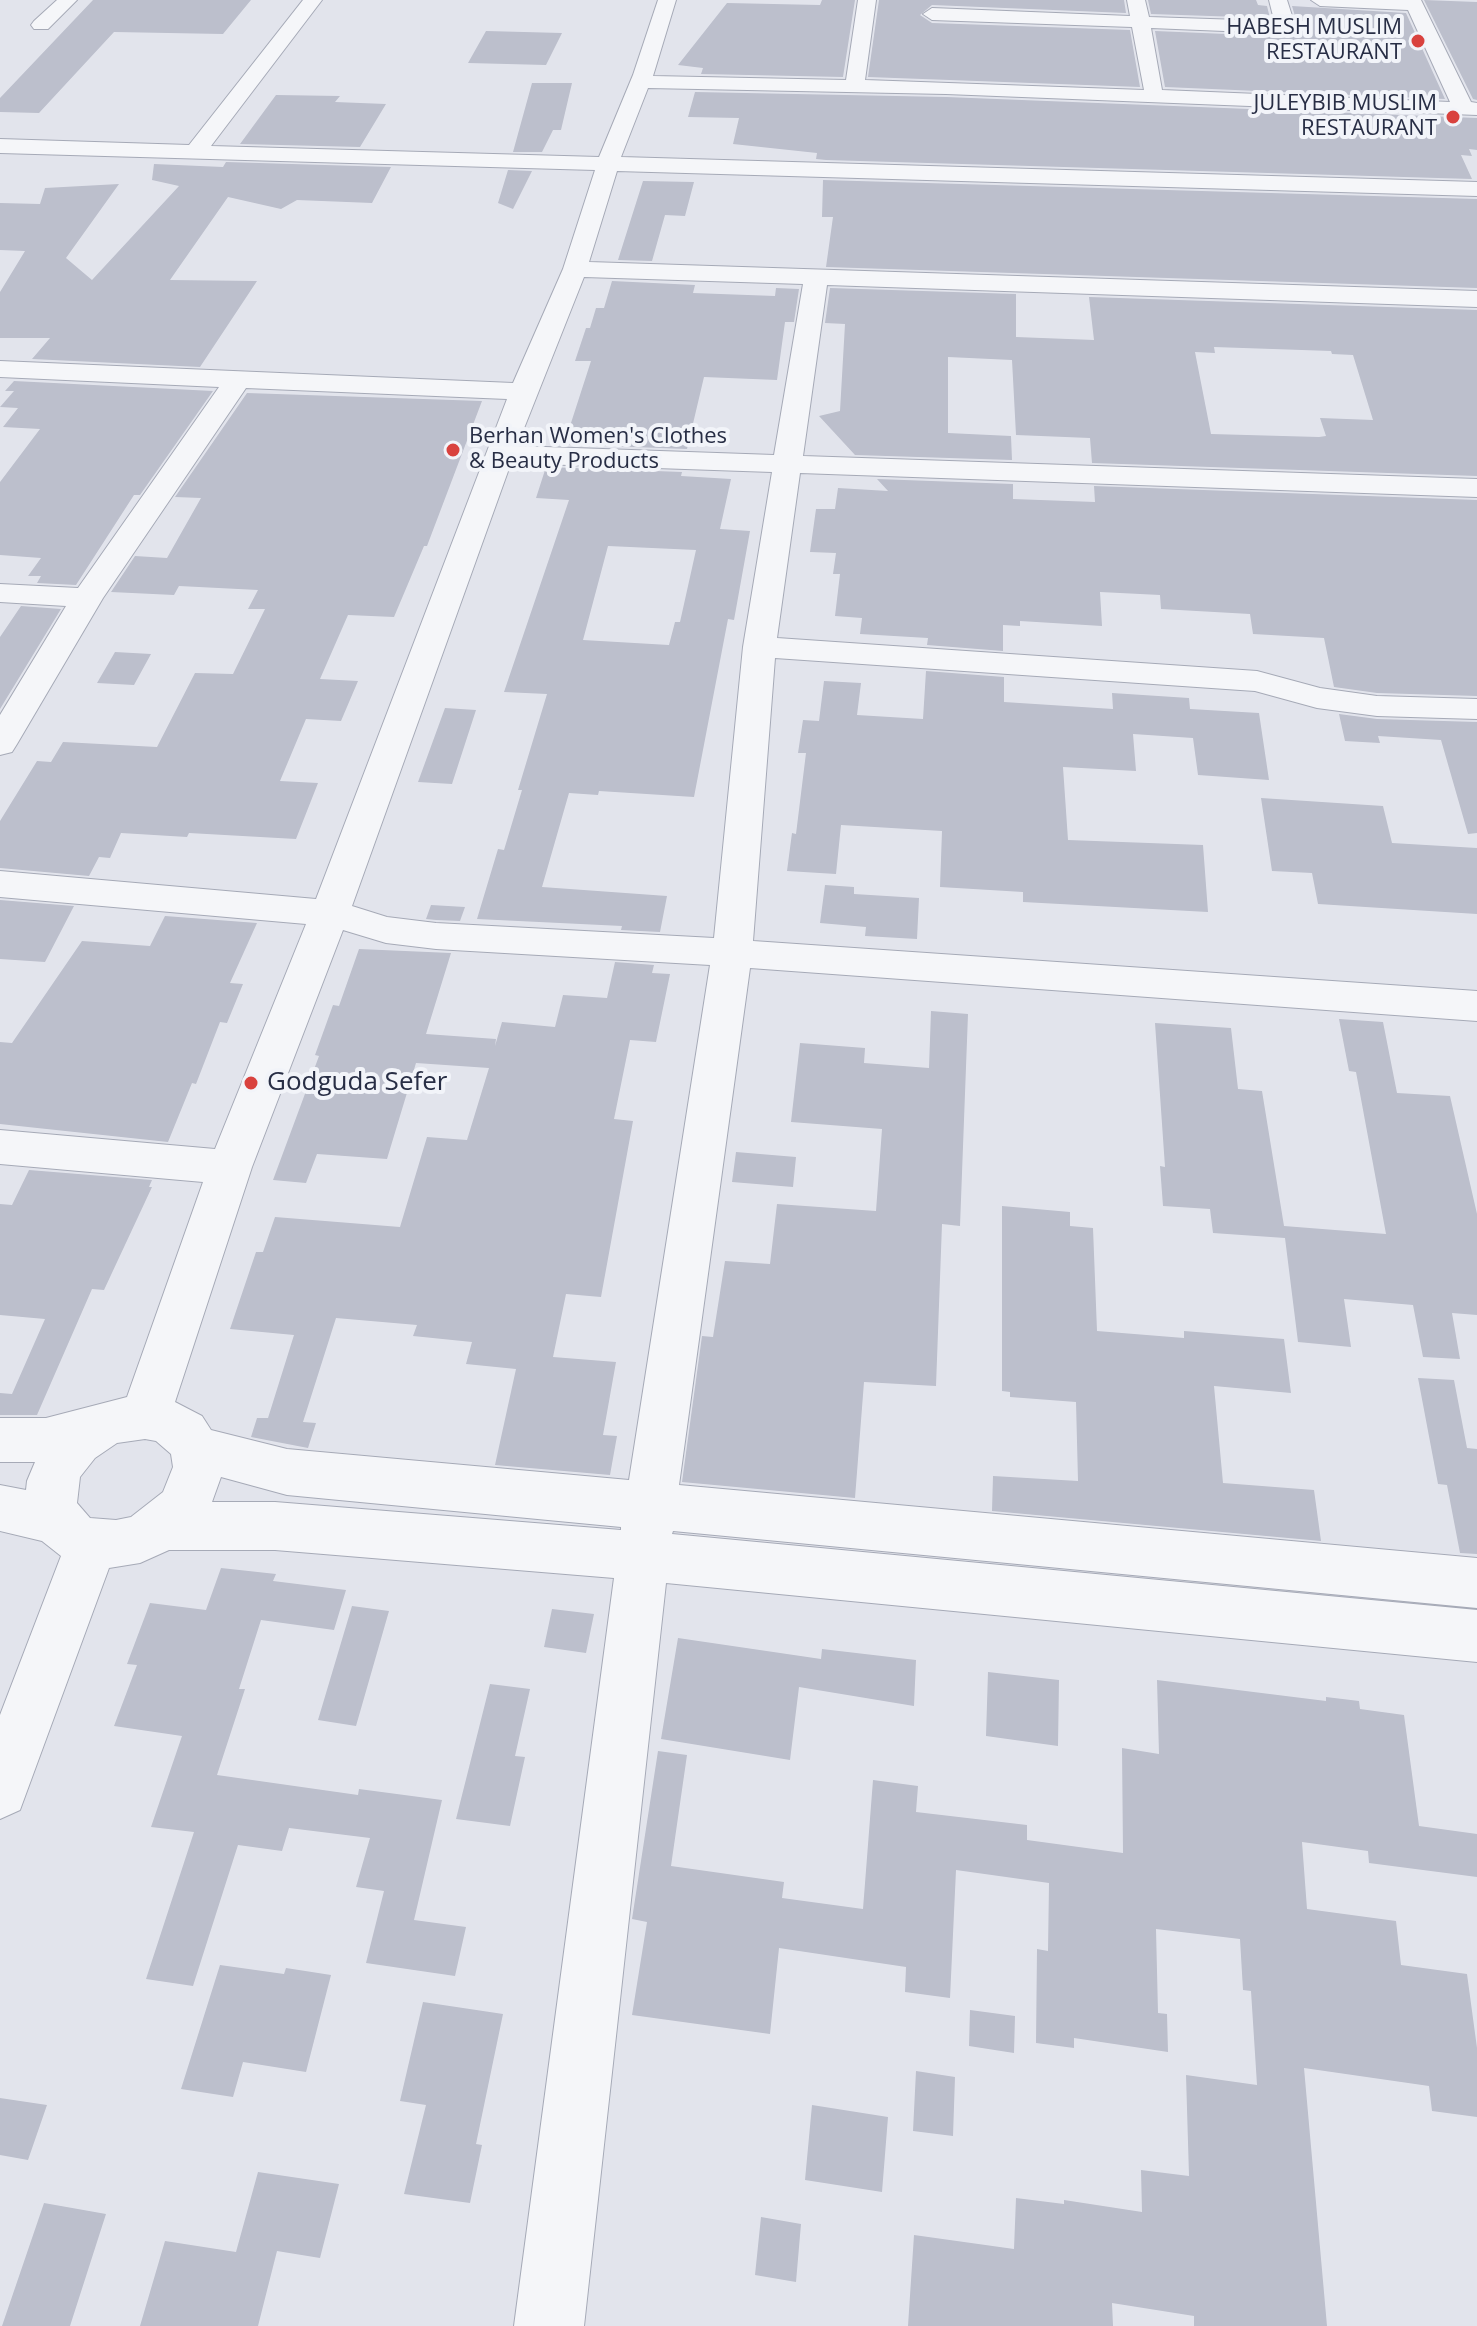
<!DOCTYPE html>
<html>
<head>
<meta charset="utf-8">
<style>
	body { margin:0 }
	canvas { display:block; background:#e2e4ec }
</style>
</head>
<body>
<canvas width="1477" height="2326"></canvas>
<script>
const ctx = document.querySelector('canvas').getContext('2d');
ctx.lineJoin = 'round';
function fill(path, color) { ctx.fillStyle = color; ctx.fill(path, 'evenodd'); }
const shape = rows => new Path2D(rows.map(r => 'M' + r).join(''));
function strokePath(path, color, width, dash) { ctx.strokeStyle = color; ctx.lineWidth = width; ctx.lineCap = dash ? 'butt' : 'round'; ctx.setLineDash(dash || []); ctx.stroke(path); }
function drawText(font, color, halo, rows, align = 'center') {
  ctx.font = font + ' "Open Sans",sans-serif'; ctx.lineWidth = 8; ctx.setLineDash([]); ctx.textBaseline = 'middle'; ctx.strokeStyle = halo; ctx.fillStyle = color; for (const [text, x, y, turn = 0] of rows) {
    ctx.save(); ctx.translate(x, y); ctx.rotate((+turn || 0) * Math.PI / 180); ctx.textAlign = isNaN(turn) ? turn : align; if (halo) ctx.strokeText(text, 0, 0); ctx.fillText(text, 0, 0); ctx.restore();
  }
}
fill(shape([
	[93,0,251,0,223,34,114,32,39,113,0,112,0,98],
	[822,0,855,0,843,77,701,74,703,68,678,65,727,3,820,5],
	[879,0,1124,0,1126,13,932,5,920,15,932,23,1130,30,1140,87,868,77],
	[1148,0,1256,0,1258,5,1267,6,1270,18,1151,14],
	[1424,0,1477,2,1477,100,1473,99],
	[1292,6,1406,13,1445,99,1165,87,1155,31,1274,36,1297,23],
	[486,31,562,33,546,65,468,63],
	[532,83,572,83,561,130,553,130,542,152,513,152],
	[695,92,946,97,1477,118,1477,150,1469,149,1472,156,1461,155,1472,179,826,160,816,159,817,153,733,144,739,118,688,117],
	[276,95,340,96,335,102,386,104,360,147,240,144],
	[226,162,391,167,372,203,297,200,281,209,228,197,170,280,257,281,200,367,32,359,50,338,0,338,0,292,25,251,0,250,0,203,40,204,45,188,119,184,66,258,92,280,179,186,152,180,154,164,223,167],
	[508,170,532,171,513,209,498,203],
	[823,180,1477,199,1477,288,826,267,833,217,822,217],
	[643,181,694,182,685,216,665,215,652,261,618,260],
	[612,281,695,285,693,293,775,296,776,288,799,289,794,322,785,322,777,380,704,377,687,449,554,444,560,426,570,426,591,361,575,361,586,328,590,328,596,308,604,308],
	[830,288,1016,294,1016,337,1094,340,1089,297,1477,310,1477,476,1092,463,1090,438,1016,435,1012,360,948,357,948,433,1011,436,1012,460,855,455,819,416,840,411,845,324,825,323],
	[1214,347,1331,351,1332,354,1353,355,1373,420,1320,418,1326,436,1319,437,1211,434,1195,352,1215,353],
	[14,381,213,391,140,495,134,495,76,585,37,583,41,576,28,576,41,558,0,555,0,482,40,429,3,427,18,408,0,407,14,391,5,391],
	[247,393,482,401,427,546,424,546,394,617,348,615,320,679,358,681,341,721,306,719,280,781,318,783,296,839,189,833,187,837,121,833,110,858,99,857,89,876,0,868,0,821,37,761,51,762,63,742,157,747,195,673,233,674,265,609,248,609,258,590,179,586,174,595,111,592,135,556,167,558,201,498,175,497],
	[546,467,682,472,681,476,731,479,720,529,750,531,734,620,728,619,694,797,599,791,598,795,569,793,542,887,667,896,660,932,621,930,622,926,477,919,498,849,504,850,522,790,518,790,547,694,504,692,569,500,536,498],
	[608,546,696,550,680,622,675,622,669,645,583,640],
	[877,479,1013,484,1013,499,1095,502,1094,486,1477,500,1477,696,1377,693,1334,687,1324,638,1253,634,1250,614,1161,609,1160,595,1100,592,1102,626,1020,621,1020,626,1003,625,1003,651,927,645,928,638,860,634,862,618,835,616,840,574,833,574,836,553,810,552,816,509,835,509,838,488,888,491],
	[21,606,61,609,0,709,0,637],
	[115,652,151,654,134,685,97,683],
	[926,671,1004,677,1004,702,1113,709,1112,693,1189,698,1190,709,1259,713,1269,780,1198,775,1193,738,1133,734,1136,771,1063,767,1068,840,1203,845,1208,912,1023,902,1023,892,940,887,942,831,841,825,836,874,787,871,792,833,796,834,806,753,798,753,803,720,819,721,824,681,861,683,857,715,923,719],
	[445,708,476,710,452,784,418,782],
	[1339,714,1377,719,1477,722,1477,833,1468,834,1441,740,1378,736,1380,743,1345,741],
	[1261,798,1383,806,1392,843,1477,848,1477,914,1318,904,1312,873,1272,871],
	[825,885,854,887,854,894,919,898,917,939,865,936,866,927,820,923],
	[0,900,74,906,45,962,0,959],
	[431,905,465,907,460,921,436,920,426,919],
	[165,916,257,923,230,983,243,984,227,1023,220,1022,196,1084,192,1083,168,1142,0,1124,0,1042,12,1043,82,941,150,946],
	[359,949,451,953,426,1034,496,1039,495,1046,502,1022,555,1027,563,995,607,998,615,962,654,965,652,973,670,974,656,1042,630,1040,614,1119,633,1121,601,1297,566,1294,553,1357,616,1362,603,1435,617,1436,610,1475,495,1465,516,1369,466,1364,472,1342,413,1336,417,1325,336,1318,303,1422,316,1423,308,1448,251,1437,257,1418,268,1418,294,1335,230,1329,256,1252,263,1252,275,1217,400,1227,427,1137,467,1140,489,1068,416,1063,387,1159,317,1154,306,1183,273,1180,319,1056,315,1055,333,1005,339,1006],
	[931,1011,968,1014,960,1226,942,1224,936,1386,864,1382,855,1498,682,1482,702,1336,713,1337,725,1261,770,1264,777,1204,876,1211,882,1129,791,1122,800,1043,865,1048,864,1063,929,1068],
	[1339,1019,1383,1022,1397,1093,1450,1096,1477,1214,1477,1315,1452,1313,1460,1359,1423,1357,1413,1305,1344,1299,1351,1347,1298,1342,1285,1238,1213,1233,1210,1209,1163,1206,1160,1166,1165,1167,1155,1023,1231,1028,1238,1089,1262,1091,1284,1226,1386,1234,1356,1072,1349,1071],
	[736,1152,796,1157,793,1187,732,1182],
	[29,1170,152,1180,149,1187,152,1187,104,1290,92,1289,37,1415,0,1415,0,1393,12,1394,45,1319,0,1315,0,1204,12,1205],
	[1002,1206,1070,1212,1070,1226,1093,1228,1097,1331,1184,1338,1184,1331,1284,1339,1291,1393,1214,1386,1223,1483,1314,1490,1321,1541,992,1511,993,1476,1078,1481,1076,1402,1010,1397,1010,1392,1002,1391],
	[1418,1378,1454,1380,1467,1448,1477,1449,1477,1554,1460,1553,1447,1485,1438,1484],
	[221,1568,276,1574,273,1581,346,1590,334,1630,261,1620,239,1689,245,1689,217,1775,358,1795,359,1789,442,1800,414,1920,466,1927,455,1976,366,1963,384,1891,356,1887,370,1838,289,1828,282,1851,238,1845,193,1986,146,1979,194,1832,151,1827,182,1736,114,1726,137,1665,127,1664,150,1603,206,1610],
	[352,1606,389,1611,356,1726,318,1720],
	[552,1609,594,1614,586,1653,544,1647],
	[678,1638,821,1659,822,1649,916,1660,914,1706,799,1687,790,1760,661,1739],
	[988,1672,1059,1680,1058,1746,986,1736],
	[1157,1680,1326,1701,1326,1697,1359,1701,1360,1709,1404,1715,1419,1826,1477,1834,1477,1877,1369,1863,1368,1851,1302,1842,1307,1909,1396,1921,1401,1965,1467,1974,1477,2048,1477,2117,1432,2111,1429,2086,1304,2068,1327,2326,1194,2326,1194,2316,1112,2303,1113,2326,908,2326,914,2235,1014,2249,1016,2198,1064,2204,1064,2200,1142,2212,1141,2170,1189,2176,1186,2075,1257,2085,1251,1991,1243,1990,1240,1939,1156,1929,1158,2013,1167,2014,1168,2052,1074,2038,1074,2048,1036,2043,1037,1949,1048,1951,1049,1883,956,1870,950,1998,905,1992,906,1967,779,1948,770,2034,632,2015,647,1922,632,1919,658,1751,687,1755,671,1866,784,1882,782,1898,863,1909,873,1780,918,1786,916,1812,1027,1825,1027,1840,1123,1853,1122,1748,1159,1754],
	[490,1684,530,1689,515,1756,525,1757,510,1826,456,1819],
	[220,1965,284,1974,286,1968,331,1975,306,2072,243,2062,233,2097,181,2089],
	[423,2002,503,2014,476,2144,482,2145,470,2203,404,2194,426,2105,400,2101],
	[970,2010,1015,2016,1014,2053,969,2046],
	[916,2071,955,2077,953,2136,913,2131],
	[0,2098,47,2105,28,2160,0,2155],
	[812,2105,888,2117,882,2192,805,2180],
	[258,2172,339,2184,320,2258,277,2251,258,2326,140,2326,165,2241,236,2252],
	[44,2203,106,2214,70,2326,2,2326],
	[761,2217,801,2224,796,2282,755,2275]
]), '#bcbfcc');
const minor = shape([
	[57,0,77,0,48,29,34,29,31,25,34,21,57,0],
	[303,0,322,0,211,146,599,157,633,75,658,0,676,0,653,76,846,80,858,0,876,0,865,80,1144,90,1132,27,932,20,923,14,932,8,1130,16,1127,0,1145,0,1149,17,1271,21,1274,20,1269,0,1287,0,1294,22,1274,33,1151,28,1162,90,1450,102,1408,10,1320,6,1311,0,1421,0,1471,102,1477,103,1477,115,946,94,648,88,621,157,1477,182,1477,196,617,171,589,262,1477,291,1477,307,827,285,803,456,1477,479,1477,497,800,473,777,638,1257,671,1320,688,1377,696,1477,699,1477,719,1377,716,1317,708,1255,691,775,658,753,941,1477,991,1477,1021,750,968,679,1485,1477,1558,1477,1608,673,1531,672,1534,1477,1610,1477,1662,666,1583,584,2326,514,2326,614,1578,275,1550,169,1550,140,1563,109,1568,20,1810,0,1819,0,1715,61,1556,42,1541,0,1531,0,1485,26,1490,27,1481,35,1462,0,1462,0,1418,46,1418,127,1397,203,1182,0,1164,0,1130,215,1149,306,924,0,897,0,871,316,899,507,399,246,388,103,598,17,744,12,752,0,755,0,715,66,606,0,602,0,584,78,588,219,387,0,377,0,361,513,383,563,269,595,170,0,153,0,139,189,145,303,0],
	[584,277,803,284,774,455,517,446,584,277],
	[511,463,772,472,743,647,714,938,436,923,387,917,352,906,511,463],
	[343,930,386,943,436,949,710,965,629,1480,287,1449,211,1430,202,1416,175,1402,252,1167,343,930],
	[145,1439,156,1441,171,1454,173,1467,163,1492,131,1517,116,1520,90,1518,77,1503,80,1477,95,1458,117,1443,145,1439],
	[221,1477,287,1495,621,1527,621,1530,275,1502,212,1502,221,1477]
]);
strokePath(minor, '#a6aab7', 2);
fill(minor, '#f5f6f9');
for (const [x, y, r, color] of [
	[1418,41,8,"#d9423e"],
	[1453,117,8,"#d9423e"],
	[453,450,8,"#d9423e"],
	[251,1083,8,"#d9423e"]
]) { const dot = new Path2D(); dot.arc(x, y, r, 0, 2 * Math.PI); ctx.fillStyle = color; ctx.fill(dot); strokePath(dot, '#f2f4f9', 3); }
drawText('22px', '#282e45', '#f2f4f9', [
	["HABESH MUSLIM",1402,28],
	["RESTAURANT",1402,53],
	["JULEYBIB MUSLIM",1437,104],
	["RESTAURANT",1437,129],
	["Berhan Women's Clothes",469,437,"left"],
	["& Beauty Products",469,462,"left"]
], 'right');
drawText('26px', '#282e45', '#f2f4f9', [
	["Godguda Sefer",267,1083]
], 'left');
</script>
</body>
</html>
